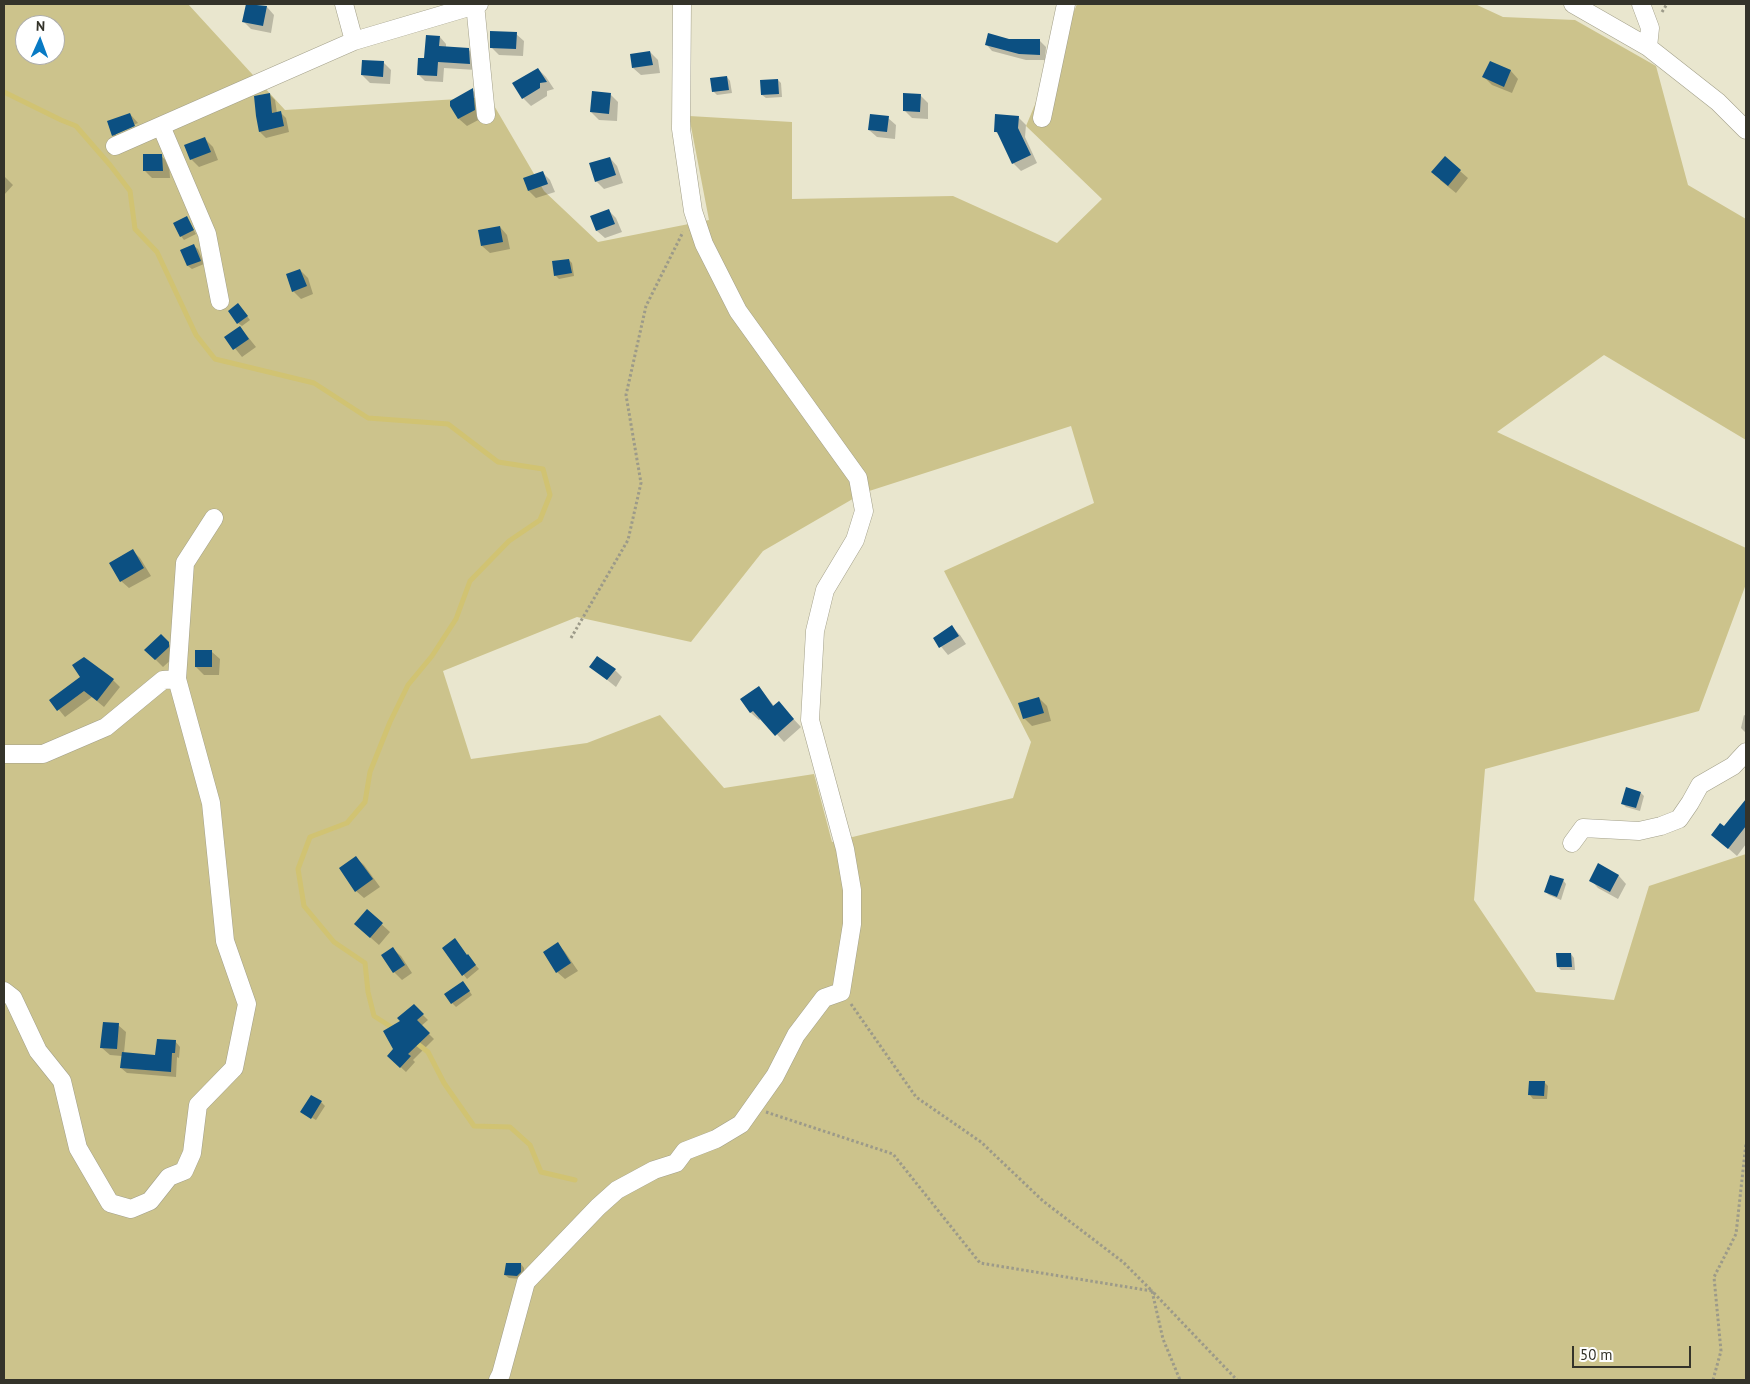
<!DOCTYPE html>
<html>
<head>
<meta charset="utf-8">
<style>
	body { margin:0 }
	#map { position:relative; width:1750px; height:1384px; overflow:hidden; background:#e9e6ce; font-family:"PT Sans",sans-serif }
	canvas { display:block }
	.frame { position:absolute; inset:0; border:5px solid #34332a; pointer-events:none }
	.north { position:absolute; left:15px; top:15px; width:50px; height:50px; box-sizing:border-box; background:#fff; border:1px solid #aeadaa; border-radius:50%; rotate:2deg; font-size:14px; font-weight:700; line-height:20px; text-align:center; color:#34332a }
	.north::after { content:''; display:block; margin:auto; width:18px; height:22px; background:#087ac4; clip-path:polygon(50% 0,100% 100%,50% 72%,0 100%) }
	.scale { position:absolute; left:1572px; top:1346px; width:119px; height:22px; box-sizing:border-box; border:2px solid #34332a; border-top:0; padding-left:6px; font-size:15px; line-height:18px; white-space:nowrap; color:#34332a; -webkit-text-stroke:4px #fff; paint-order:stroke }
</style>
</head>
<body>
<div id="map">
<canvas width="1750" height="1384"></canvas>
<div class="frame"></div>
<div class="north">N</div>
<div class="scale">50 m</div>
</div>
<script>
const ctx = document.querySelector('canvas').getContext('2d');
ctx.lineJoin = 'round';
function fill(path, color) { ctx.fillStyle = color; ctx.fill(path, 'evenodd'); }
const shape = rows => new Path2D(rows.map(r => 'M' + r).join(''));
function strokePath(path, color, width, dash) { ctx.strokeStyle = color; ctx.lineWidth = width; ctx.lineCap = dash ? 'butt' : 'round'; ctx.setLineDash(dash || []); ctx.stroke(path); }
fill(shape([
	[4,4,188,4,285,110,489,97,544,191,598,242,709,220,689,116,792,122,792,199,953,196,1057,243,1102,199,1026,126,1077,4,1475,4,1503,17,1575,20,1656,66,1688,185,1746,219,1746,440,1604,355,1497,432,1746,548,1746,584,1699,711,1485,769,1474,900,1536,992,1614,1000,1649,886,1746,854,1746,1380,4,1380],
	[25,25,55,25,55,55,25,55],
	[1071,426,1094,503,944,571,1031,742,1013,798,832,842,814,774,724,788,660,715,587,743,471,759,443,671,577,617,691,642,763,551,863,493]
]), '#ccc38c');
fill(shape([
	[247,4,267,7,274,15,271,33,251,29,243,21],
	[516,34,524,41,523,56,499,55,491,47],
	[440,37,446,44,446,48,468,49,475,56,476,70,444,68,443,82,425,81,418,74],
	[1009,40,1040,41,1046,47,1045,60,1026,60,992,51,986,44],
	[650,52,658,60,660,73,641,75,633,68],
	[383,62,391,70,390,84,370,83,362,75],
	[1490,62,1511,71,1518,79,1512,93,1492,85,1484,77],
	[538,69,546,77,554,89,547,91,547,96,531,106,523,98],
	[727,77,730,81,732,93,717,95,713,91],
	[778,80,781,83,782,97,766,98,762,95],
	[472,90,480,97,482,118,467,126,459,119,452,106],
	[269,94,275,100,277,113,280,112,286,118,289,132,266,138,260,132],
	[610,94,618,102,617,121,599,120,591,112],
	[920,95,928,103,928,119,912,118,904,110],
	[130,114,138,123,116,133,116,136,139,125,142,134,121,143,113,135],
	[1018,117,1026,125,1025,137,1037,163,1021,171,1013,163,1000,136,995,131],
	[888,118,896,125,895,139,877,137,869,130],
	[205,139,213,147,218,160,199,167,191,159],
	[161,156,169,163,170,178,152,178,144,170],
	[610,158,617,166,623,183,604,189,596,181],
	[1445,158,1468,178,1456,193,1440,180],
	[542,172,550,180,555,192,536,198,529,191],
	[4,176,13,185,4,195],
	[608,210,616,218,622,232,605,238,597,231,592,217],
	[187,218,196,234,184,240,181,236],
	[500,227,507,235,510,249,490,253,482,246],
	[194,246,198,249,204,264,192,269,188,266,182,251],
	[569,260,572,263,574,276,559,279,555,275],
	[300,270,308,278,313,294,301,299,293,291],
	[241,308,250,320,242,326,238,323],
	[242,326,240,327,256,347,242,357,226,337],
	[133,551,140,558,151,576,129,588,121,581],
	[952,627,960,635,966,644,948,655,934,638],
	[161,636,176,651,176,655,163,667,146,650],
	[212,652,220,659,219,675,204,675,196,667],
	[591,667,615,670,622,677,616,687],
	[113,680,120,687,104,707,92,697,65,717,51,700],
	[759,687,774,706,786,711,801,727,784,742,762,718,759,720,751,713,742,700],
	[1039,698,1047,706,1051,721,1032,726,1024,718],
	[1744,715,1746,716,1746,733,1741,728],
	[1641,793,1644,796,1640,811,1626,807,1623,804],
	[1743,805,1746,807,1746,844,1737,856,1713,835,1724,828],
	[356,858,364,865,380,887,364,898,356,891],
	[1599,865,1619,876,1626,884,1618,899,1598,888,1591,880],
	[1563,880,1566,884,1561,900,1549,895,1546,892],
	[367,911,390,932,379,945,363,931],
	[558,944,565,952,578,971,565,979,557,972],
	[443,948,471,960,479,969,467,979],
	[393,949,401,956,412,973,402,980,394,972,383,955],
	[1571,954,1574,958,1575,970,1561,970,1558,967],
	[466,986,472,995,456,1007,452,1003],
	[414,1006,428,1020,421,1026,434,1039,413,1060,415,1062,406,1072,394,1061,402,1021],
	[118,1025,126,1032,124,1053,157,1056,175,1041,180,1047,179,1058,177,1057,176,1077,127,1073,121,1068,122,1056,110,1055,102,1048],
	[1544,1082,1548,1086,1547,1099,1533,1099,1530,1095],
	[321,1102,325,1106,316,1120,304,1113],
	[521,1264,524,1268,524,1276,521,1279,509,1278,505,1275]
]), '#0003');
strokePath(shape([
	[4,92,61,120,76,126,110,165,130,191,135,229,157,252,196,335,215,359,314,383,368,418,448,424,498,462,543,469,550,495,540,520,509,541,470,581,456,619,432,656,408,685,390,722,370,772,365,802,347,823,310,837,298,869,304,906,334,942,365,963,368,992,374,1016,396,1030],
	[414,1041,428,1052,444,1083,474,1126,510,1127,530,1145,541,1172,575,1180]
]), '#d1c372', 5);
fill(shape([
	[246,4,267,6,263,26,242,22],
	[490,31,517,32,516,49,490,48],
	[988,33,1009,39,1040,39,1040,55,1019,54,985,45],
	[426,35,440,36,439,46,469,48,470,64,438,62,437,76,417,75,418,58,424,58],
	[650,51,653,65,632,68,630,54],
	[362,60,384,61,383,77,361,75],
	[1490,61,1511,70,1504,87,1482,77],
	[538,68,547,82,540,83,540,88,522,99,512,83],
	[727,76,729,90,712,92,710,78],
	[778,79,779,94,761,95,760,80],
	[473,88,475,110,458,119,450,106,450,101],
	[592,91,611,93,609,114,590,112],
	[270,93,272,113,281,111,284,126,259,132,256,116,254,96],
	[903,93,921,94,920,112,903,111],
	[130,113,135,126,112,136,107,121],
	[870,114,889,116,887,132,868,130],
	[995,114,1019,116,1018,128,1031,155,1012,164,997,132,994,132],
	[205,137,211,152,190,160,184,145],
	[143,154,162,154,163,171,143,171],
	[1445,156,1461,170,1448,186,1431,172],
	[610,157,616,175,595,182,589,163],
	[543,171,548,184,528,191,523,178],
	[609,209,615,224,596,231,590,216],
	[187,216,194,230,180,237,173,223],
	[500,226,503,242,481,246,478,230],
	[194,244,201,261,187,266,180,250],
	[569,259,572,273,554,276,552,261],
	[300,269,307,286,292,292,286,274],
	[238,303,248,316,237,324,228,311],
	[240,326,249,339,233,350,224,337],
	[133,549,144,568,120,582,109,563],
	[952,625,959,636,939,648,933,638],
	[161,634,169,642,169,647,155,660,144,650],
	[195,650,212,650,212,667,195,667],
	[597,656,616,669,607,680,589,667],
	[84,657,114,679,97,701,84,691,57,711,49,700,80,677,72,665],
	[759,686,773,706,779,701,794,719,775,736,753,711,750,713,740,699],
	[1039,697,1044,713,1023,719,1018,703],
	[1626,787,1641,792,1636,808,1621,804],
	[1746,799,1746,826,1728,849,1711,835,1720,823,1724,826],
	[356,856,373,879,355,892,339,868],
	[1598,863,1619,875,1610,892,1589,881],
	[1550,875,1564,879,1557,897,1544,892],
	[367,909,383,923,370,938,354,924],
	[455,938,467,955,468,954,476,965,462,976,442,948],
	[558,942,571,963,556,973,543,952],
	[393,947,405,965,393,973,381,955],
	[1556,953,1571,953,1572,967,1557,967],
	[463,981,470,991,451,1004,444,994],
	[414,1004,424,1014,417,1020,430,1033,408,1054,411,1056,400,1068,387,1056,393,1049,383,1031,400,1021,397,1018],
	[103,1022,119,1023,117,1049,100,1048],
	[157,1039,176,1040,175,1053,172,1053,171,1072,120,1068,122,1052,155,1055],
	[1529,1081,1545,1081,1544,1096,1528,1095],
	[311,1095,322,1101,311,1119,300,1112],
	[506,1263,521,1263,521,1272,517,1276,504,1275]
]), '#0c5082');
const minor = shape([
	[344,4,354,41],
	[475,4,486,115],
	[1573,4,1648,47,1718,102,1746,130],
	[1641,4,1650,28,1648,47],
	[1042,118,1066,4],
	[161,126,207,234,220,301],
	[115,146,354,41,479,4],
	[4,754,43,754,106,727,163,680,177,679],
	[1572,843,1583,828,1639,831,1661,826,1679,819,1690,803,1700,785,1733,766,1746,752],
	[4,991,13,998,38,1051,62,1081,78,1148,110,1203,131,1209,150,1201,169,1177,184,1171,192,1153,198,1105,234,1068,247,1004,225,941,211,803,177,679,185,563,214,518],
	[498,1380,501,1374,526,1282,598,1207,617,1190,654,1170,676,1163,685,1151,716,1139,741,1124,775,1076,796,1035,824,998,841,992,852,924,852,890,845,849,810,720,815,631,825,590,855,540,864,511,858,478,738,311,704,244,693,211,681,129,682,4]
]);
strokePath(minor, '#a3a08a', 19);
strokePath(shape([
	[1662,12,1667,4],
	[571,638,628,540,641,483,626,395,646,306,683,232],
	[851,1004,916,1097,981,1142,1043,1201,1123,1262,1152,1291,1163,1339,1180,1380],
	[766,1112,893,1154,980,1263,1152,1291,1237,1380],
	[1713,1380,1721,1351,1714,1277,1736,1234,1746,1143]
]), '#9c9a89', 3, [2.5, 2.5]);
strokePath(minor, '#fff', 18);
</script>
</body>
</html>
